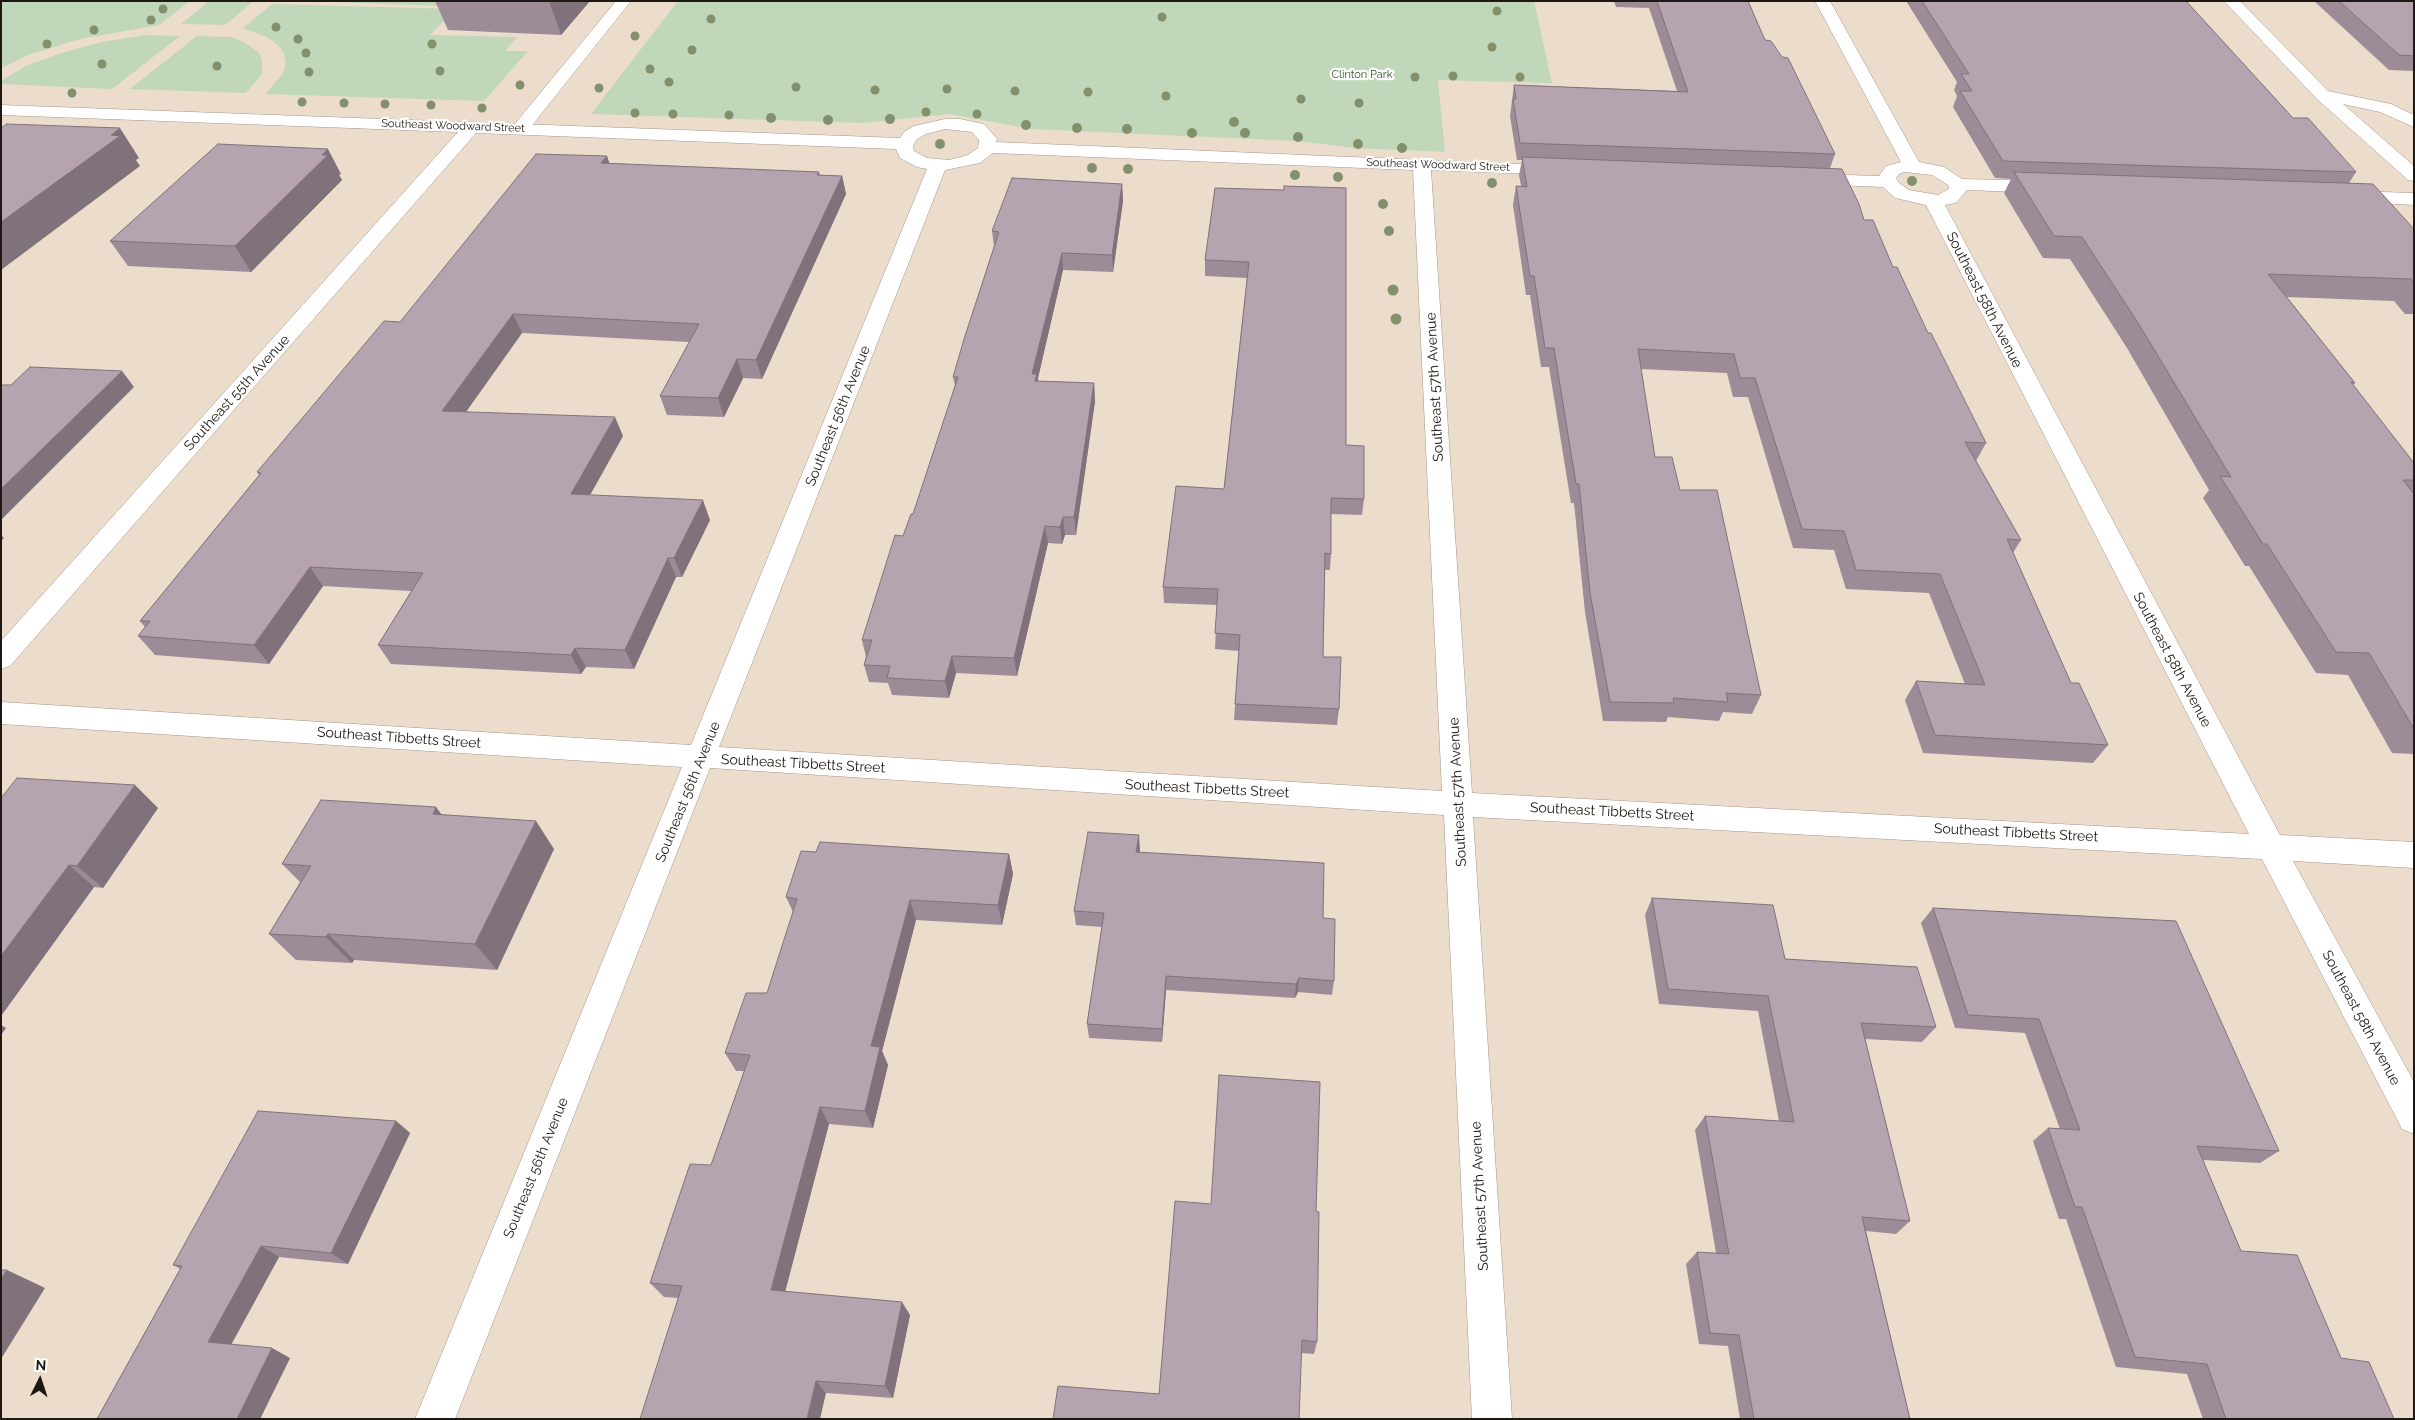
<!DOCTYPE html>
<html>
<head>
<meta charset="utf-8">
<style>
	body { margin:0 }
	#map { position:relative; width:2415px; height:1420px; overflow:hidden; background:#ecdccc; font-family:Raleway,sans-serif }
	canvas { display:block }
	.frame { position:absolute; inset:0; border:2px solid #1d1812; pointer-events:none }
	.north { position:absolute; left:15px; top:1355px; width:50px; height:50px; -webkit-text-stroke:4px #fff; paint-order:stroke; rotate:4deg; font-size:14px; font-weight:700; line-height:20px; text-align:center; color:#1d1812 }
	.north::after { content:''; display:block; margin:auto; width:18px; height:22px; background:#1d1812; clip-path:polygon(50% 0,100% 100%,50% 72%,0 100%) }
</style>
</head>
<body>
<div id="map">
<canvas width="2415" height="1420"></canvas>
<div class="frame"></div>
<div class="north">N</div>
</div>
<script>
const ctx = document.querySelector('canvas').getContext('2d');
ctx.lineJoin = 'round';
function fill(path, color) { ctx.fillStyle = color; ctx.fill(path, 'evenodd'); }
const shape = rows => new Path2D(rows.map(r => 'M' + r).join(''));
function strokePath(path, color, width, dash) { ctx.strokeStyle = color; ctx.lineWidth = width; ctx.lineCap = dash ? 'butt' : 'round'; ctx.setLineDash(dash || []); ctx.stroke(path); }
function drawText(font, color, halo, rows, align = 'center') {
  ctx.font = font + ' Raleway,sans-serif'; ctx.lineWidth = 4.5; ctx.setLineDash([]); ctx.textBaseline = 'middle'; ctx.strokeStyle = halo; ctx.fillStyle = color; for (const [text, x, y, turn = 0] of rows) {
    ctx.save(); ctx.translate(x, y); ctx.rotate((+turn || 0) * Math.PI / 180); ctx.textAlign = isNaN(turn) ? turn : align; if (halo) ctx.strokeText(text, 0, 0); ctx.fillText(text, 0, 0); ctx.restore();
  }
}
fill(shape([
	[1,1,190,1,159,25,80,39,31,54,1,68],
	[209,1,254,1,225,25,181,24],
	[304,1,477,1,472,7],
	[678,1,1534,1,1552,83,1438,80,1445,152,1356,148,1296,141,1031,129,949,114,863,123,591,114],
	[272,4,455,9,430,35,517,37,505,51,528,51,484,101,266,94,283,73,286,64,284,54,279,46,269,38,243,28],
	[146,35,180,36,112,89,1,84,1,81,26,66,61,53,102,42],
	[197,36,231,37,244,42,259,53,262,60,262,74,246,93,130,89]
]), '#c0d7b9');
const lane = shape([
	[616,1,631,1,526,133,514,133,511,129,514,125,616,1]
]);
const street = shape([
	[1815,1,1830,1,1919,162,1944,167,1962,179,2046,181,2053,183,2055,187,2053,191,2046,193,1967,190,1956,203,1945,205,2280,835,2414,842,2414,868,2293,861,2414,1082,2414,1134,2402,1129,2262,859,1473,817,1512,1419,1472,1419,1444,815,710,768,455,1419,415,1419,682,767,1,724,1,702,691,745,927,169,917,167,900,158,896,149,476,133,10,666,1,669,1,641,458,132,1,115,1,105,900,138,904,132,914,126,945,119,960,119,984,124,997,139,996,142,1564,166,1567,170,1564,174,1558,175,1431,170,1472,793,2249,834,1926,205,1895,198,1883,187,1811,184,1805,183,1802,179,1805,175,1811,174,1879,176,1886,166,1901,162,1815,1],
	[945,129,972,132,979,140,978,148,968,155,949,160,927,158,914,151,913,146,917,139,926,134,945,129],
	[993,153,1413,170,1442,791,719,747,945,170,980,163,993,153],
	[1904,172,1932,175,1948,185,1949,189,1938,195,1909,190,1899,183,1896,178,1899,174,1904,172],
	[2224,1,2240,1,2328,91,2391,104,2414,115,2414,127,2380,112,2343,104,2414,166,2414,181,2408,180,2317,99,2224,1],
	[2348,191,2414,193,2414,205,2341,201,2339,197,2341,193,2348,191]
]);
strokePath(lane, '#a59688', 1);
strokePath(street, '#a59688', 1);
fill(lane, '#fff');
fill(street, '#fff');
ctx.fillStyle = '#82916c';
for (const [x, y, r] of [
	[163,9,4.5],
	[1497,11,4.5],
	[1162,17,4.5],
	[711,19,4.5],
	[151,20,4.5],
	[276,27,4.5],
	[94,30,4.5],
	[635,36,4.5],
	[298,39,4.5],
	[47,44,4.5],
	[432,44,4.5],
	[1492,47,4.5],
	[692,50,4.5],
	[306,53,4.5],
	[102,64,4.5],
	[217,66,4.5],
	[650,69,4.5],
	[440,71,4.5],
	[309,72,4.5],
	[1354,74,4.5],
	[1453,76,4.5],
	[1415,77,4.5],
	[1520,77,4.5],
	[669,82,4.5],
	[520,85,4.5],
	[796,87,4.5],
	[599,88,4.5],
	[947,89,4.5],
	[875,90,4.5],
	[1015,91,4.5],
	[1088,92,4.5],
	[72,93,4.5],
	[1166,96,4.5],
	[1301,99,4.5],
	[302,102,4.5],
	[344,103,4.5],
	[1359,103,4.5],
	[385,104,4.5],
	[431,105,4.5],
	[482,108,4.5],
	[926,112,4.5],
	[635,113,4.5],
	[673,114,4.5],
	[977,114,4.5],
	[729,115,4.5],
	[771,118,5],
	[890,119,5],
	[828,120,5],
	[1234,122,5],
	[1026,125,5],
	[1077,128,5],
	[1127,129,5],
	[1192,133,5],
	[1245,133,5],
	[1298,137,5],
	[940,144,5],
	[1358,144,5],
	[1402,148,5],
	[1092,168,5],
	[1128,169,5],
	[1295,175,5],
	[1338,177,5],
	[1912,181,5],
	[1492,183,5],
	[1383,204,5],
	[1389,231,5],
	[1393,290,5.5],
	[1396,319,5.5]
]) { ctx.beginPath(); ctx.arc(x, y, r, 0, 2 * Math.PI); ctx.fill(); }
fill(shape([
	[435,1,590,1,561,35,448,30],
	[1614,1,1748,1,1765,40,1835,154,1830,168,1864,220,1893,267,1986,443,1976,461,2021,540,2013,553,2071,683,2108,745,2093,763,1923,753,1905,700,1916,681,1965,684,1929,593,1846,589,1834,550,1793,548,1748,397,1733,397,1727,373,1641,369,1655,457,1680,490,1761,695,1752,714,1723,712,1719,721,1668,717,1666,722,1603,721,1585,612,1574,503,1571,503,1549,367,1541,367,1530,295,1526,295,1513,205,1516,186,1521,186,1519,175,1522,160,1517,160,1510,116,1514,85,1677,91,1649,8,1616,7],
	[1906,1,2186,1,2293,118,2356,172,2349,183,2414,229,2414,314,2405,314,2394,301,2287,297,2355,383,2353,385,2414,463,2414,754,2392,753,2348,675,2316,673,2249,566,2245,566,2203,498,2209,490,2127,348,2070,259,2043,258,2004,193,2011,179,1995,178,1953,107,1957,96,1954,90,1957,82],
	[2314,1,2414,1,2414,71,2389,70],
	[607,156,609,164,819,172,820,175,842,176,846,194,762,379,743,378,724,417,667,415,660,396,689,342,522,333,466,412,623,436,590,495,710,520,682,577,676,577,634,669,586,667,581,674,391,664,378,645,411,591,323,586,269,664,155,655,138,636,145,627,140,621,259,475,257,472,400,322],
	[341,174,339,175,342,180,251,272,128,266,110,241],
	[1122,184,1123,201,1113,272,1063,270,1038,378,1038,381,1094,383,1095,401,1076,535,1065,535,1062,544,1048,543,1017,676,956,673,949,698,892,695,888,683,869,682,864,665,866,657,862,640,903,536,913,514,955,386,953,377,994,246,992,231],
	[1215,188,1346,445,1364,499,1362,515,1331,514,1331,554,1330,570,1325,570,1323,657,1339,709,1337,725,1234,720,1239,651,1215,649,1217,605,1164,603,1163,587,1224,489,1247,278,1205,276,1205,260],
	[1,798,158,808,103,888,94,887,1,1016],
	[442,815,554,849,497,970,354,960,352,963,296,960,269,934,300,882,282,864],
	[1140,850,1139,852,1323,918,1334,981,1332,995,1298,992,1295,998,1166,990,1162,1042,1089,1038,1087,1024,1102,927,1076,925,1074,911],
	[816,852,1009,854,1013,874,1002,925,916,920,882,1051,888,1065,873,1128,829,1124,785,1291,910,1315,893,1398,826,1393,678,1298,664,1297,650,1283,711,1165,744,1071,736,1071,725,1053,767,993,793,912,786,897],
	[1652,898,1936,1027,1922,1042,1865,1039,1910,1221,1896,1234,1866,1231,1910,1419,1740,1419,1728,1346,1699,1344,1686,1264,1697,1252,1716,1253,1695,1130,1705,1116,1779,1121,1758,1011,1659,1004,1645,915],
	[1933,908,2279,1151,2260,1163,2203,1160,2241,1251,2341,1358,2394,1419,2203,1419,2187,1374,2116,1367,2066,1219,2059,1219,2033,1141,2048,1128,2060,1129,2025,1033,1955,1028,1921,923],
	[396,1121,410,1133,348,1264,279,1257,231,1345,290,1358,260,1419,97,1419,180,1269,173,1265],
	[1316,1211,1317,1342,1314,1354,1301,1353,1159,1394]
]), '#9d8c97');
fill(shape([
	[549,1,590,1,561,35],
	[120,128,139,158,136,160,140,166,1,270,1,222],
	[328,149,341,174,339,175,342,180,251,272,235,246],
	[607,156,613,174,601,163],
	[842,176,846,194,762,379,756,360],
	[1122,184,1123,201,1113,272,1112,255],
	[1062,253,1063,270,1038,378,1039,392,1032,374],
	[513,314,522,333,453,430,442,411],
	[737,359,743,378,724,417,718,398],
	[122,371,134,387,1,520,1,489],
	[1094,383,1095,401,1076,535,1074,517],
	[615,417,623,436,580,513,571,494],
	[703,500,710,520,682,577,674,558],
	[1063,517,1065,535,1062,544,1060,527],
	[1045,526,1048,543,1017,676,1014,658],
	[1,535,4,538,1,541],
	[668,558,676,577,634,669,625,650],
	[310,567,323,586,269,664,254,645],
	[575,648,586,667,581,674,571,655],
	[952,656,956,673,949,698,945,681],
	[135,785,158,808,103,888,77,866],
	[436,807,457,835,433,814],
	[536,821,554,849,497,970,475,944],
	[1139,835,1140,850,1138,867,1136,852],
	[1009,854,1013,874,1002,925,998,905],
	[69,865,94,887,1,1016,1,956],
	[910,900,916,920,882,1051,888,1065,873,1128,865,1111,871,1046],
	[328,934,354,960,352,963,326,937],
	[1166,976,1166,990,1162,1042,1162,1029],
	[1299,978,1298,992,1295,998,1296,984],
	[1,1025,6,1028,1,1035],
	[820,1107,829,1124,782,1304,771,1290],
	[396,1121,410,1133,348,1264,331,1253],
	[261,1246,279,1257,227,1352,208,1342],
	[7,1270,45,1288,1,1359,1,1279],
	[902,1302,910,1315,893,1398,885,1386],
	[272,1348,290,1358,260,1419,237,1419],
	[816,1381,826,1393,820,1419,807,1419]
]), '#7f727b');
const building = shape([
	[1657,1,1748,1,1765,40,1771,41,1782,57,1788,58,1835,154,1520,143,1513,99,1516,99,1514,85,1688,92,1657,1],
	[1922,1,2186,1,2293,118,2308,118,2356,172,2003,161,1960,91,1972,91,1961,74,1969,74,1922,1],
	[2339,1,2414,1,2414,56,2399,55,2339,1],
	[7,124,120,128,111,135,120,136,1,222,1,128,7,124],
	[218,144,328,149,322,155,328,155,235,246,110,241,218,144],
	[536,154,607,156,601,163,819,172,817,175,842,176,756,360,737,359,718,398,660,396,699,324,513,314,442,411,615,417,571,494,703,500,674,558,668,558,625,650,575,648,571,655,378,645,423,573,310,567,254,645,138,636,150,621,140,621,261,473,257,472,384,321,400,322,536,154],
	[1522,157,1842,169,1859,204,1864,220,1873,220,1893,267,1897,267,1928,333,1931,333,1986,443,1965,442,2021,540,2007,539,2071,683,2079,683,2108,745,1935,735,1916,681,1985,685,1940,574,1856,570,1844,531,1802,529,1755,378,1740,378,1734,354,1638,349,1655,457,1672,457,1680,490,1717,490,1761,695,1726,693,1728,702,1673,698,1674,703,1610,702,1590,593,1579,484,1576,484,1554,348,1545,348,1534,276,1530,276,1516,186,1527,187,1522,157],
	[2014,172,2373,184,2414,229,2414,283,2411,279,2268,274,2355,383,2351,382,2414,463,2414,480,2403,480,2414,494,2414,729,2369,653,2336,652,2267,544,2263,544,2220,476,2231,477,2140,326,2082,237,2054,236,2014,172],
	[1012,178,1122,184,1112,255,1062,253,1032,374,1037,374,1035,381,1094,383,1074,517,1063,517,1060,527,1045,526,1014,658,952,656,945,681,887,678,890,666,864,665,872,640,862,640,895,535,903,536,911,514,913,514,958,377,953,377,964,339,999,232,992,231,1012,178],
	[1284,186,1346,188,1346,445,1364,446,1364,499,1331,498,1331,554,1325,553,1323,657,1341,657,1339,709,1235,704,1240,635,1215,633,1218,589,1163,587,1176,486,1224,489,1249,262,1205,260,1215,188,1284,190,1284,186],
	[30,367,122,371,1,489,1,386,2,385,11,385,30,367],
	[17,778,135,785,77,866,69,865,1,956,1,798,17,778],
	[321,800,436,807,433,814,536,821,475,944,328,934,326,937,269,934,311,866,282,864,321,800],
	[1088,832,1139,835,1136,852,1324,863,1323,918,1335,919,1334,981,1299,978,1296,984,1166,976,1162,1029,1087,1024,1104,913,1074,911,1088,832],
	[820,842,1009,854,998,905,910,900,871,1046,880,1047,865,1111,820,1107,771,1290,902,1302,885,1386,816,1381,807,1419,640,1419,682,1286,650,1283,690,1164,711,1165,750,1055,725,1053,746,993,767,993,797,899,786,897,801,851,816,852,820,842],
	[1652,898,1773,905,1785,959,1917,967,1936,1027,1861,1023,1910,1221,1862,1217,1910,1419,1754,1419,1739,1335,1710,1333,1697,1252,1729,1254,1705,1116,1794,1122,1768,996,1668,989,1652,898],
	[1933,908,2176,921,2279,1151,2197,1146,2241,1251,2297,1255,2341,1358,2369,1362,2394,1419,2226,1419,2207,1364,2135,1357,2082,1207,2075,1207,2048,1128,2080,1130,2039,1019,1968,1015,1933,908],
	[1219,1075,1320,1082,1316,1211,1319,1212,1317,1342,1302,1340,1299,1419,1053,1419,1058,1386,1159,1394,1175,1201,1211,1204,1219,1075],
	[258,1111,396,1121,331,1253,261,1246,208,1342,272,1348,237,1419,97,1419,182,1266,173,1265,258,1111],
	[1,1270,7,1270,1,1279,1,1270]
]);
fill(building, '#b6a3b0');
strokePath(building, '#7f727b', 1);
drawText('11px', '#2b531e', '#fff', [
	["Clinton Park",1362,75]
]);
drawText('11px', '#1d1812', '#fff', [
	["Southeast Woodward Street",453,126,2],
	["Southeast Woodward Street",1438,165,2]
]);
drawText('14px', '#1d1812', '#fff', [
	["Southeast 58th Avenue",1984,300,63],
	["Southeast 57th Avenue",1435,387,-93],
	["Southeast 55th Avenue",237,393,-48],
	["Southeast 56th Avenue",838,416,-68],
	["Southeast 58th Avenue",2172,660,62],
	["Southeast Tibbetts Street",399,738,4],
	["Southeast Tibbetts Street",803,764,3],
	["Southeast Tibbetts Street",1207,789,3],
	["Southeast 56th Avenue",688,792,-68],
	["Southeast 57th Avenue",1458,792,-93],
	["Southeast Tibbetts Street",1612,812,3],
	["Southeast Tibbetts Street",2016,833,3],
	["Southeast 58th Avenue",2361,1018,62],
	["Southeast 56th Avenue",536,1168,-68],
	["Southeast 57th Avenue",1480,1196,-93]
]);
</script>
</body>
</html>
